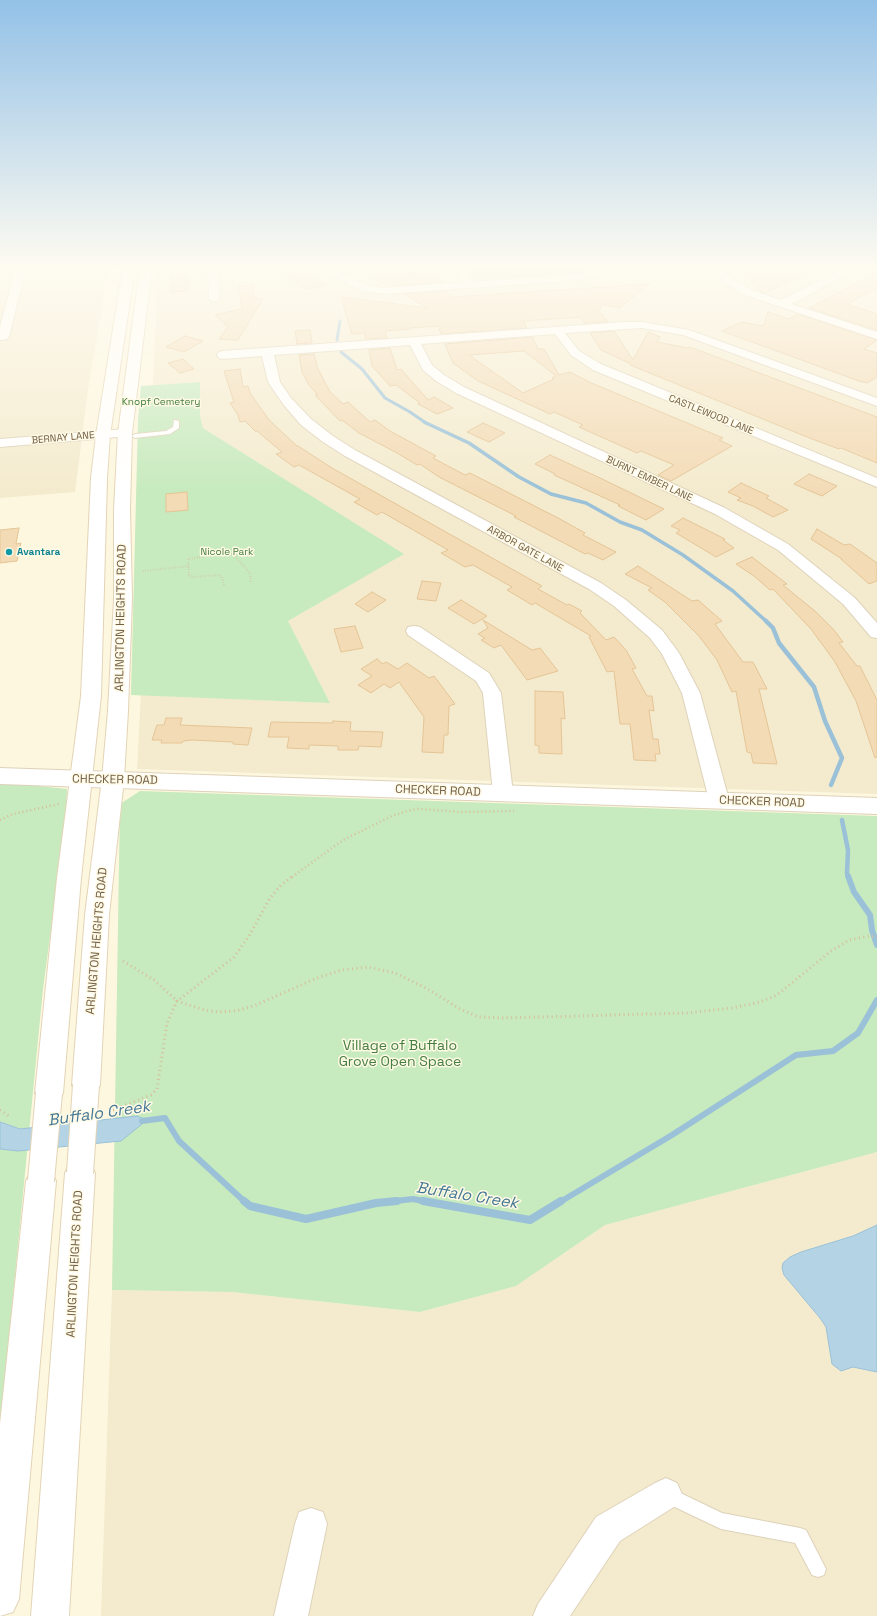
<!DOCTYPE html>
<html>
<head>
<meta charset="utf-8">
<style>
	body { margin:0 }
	canvas { display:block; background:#fdf7df }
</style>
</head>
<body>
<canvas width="877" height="1616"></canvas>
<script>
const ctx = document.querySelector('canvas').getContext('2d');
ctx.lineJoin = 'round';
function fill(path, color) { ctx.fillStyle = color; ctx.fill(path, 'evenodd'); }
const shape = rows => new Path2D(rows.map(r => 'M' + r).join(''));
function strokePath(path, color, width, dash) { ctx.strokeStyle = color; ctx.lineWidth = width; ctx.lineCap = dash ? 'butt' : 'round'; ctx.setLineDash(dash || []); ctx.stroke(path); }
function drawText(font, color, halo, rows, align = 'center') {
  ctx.font = font + ' "Space Grotesk",sans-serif'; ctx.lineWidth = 3; ctx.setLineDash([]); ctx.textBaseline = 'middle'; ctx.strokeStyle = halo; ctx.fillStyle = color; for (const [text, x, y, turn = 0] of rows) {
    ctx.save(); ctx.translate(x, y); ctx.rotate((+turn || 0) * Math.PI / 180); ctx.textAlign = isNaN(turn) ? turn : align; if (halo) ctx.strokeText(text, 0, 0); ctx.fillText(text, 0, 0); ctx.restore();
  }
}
fill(shape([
	[0,267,109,267,89,382,75,492,0,498],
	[158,267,877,267,877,794,137,769,141,695,330,703,288,621,403,554,203,428,200,416,200,382,153,385],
	[877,1152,877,1616,101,1616,112,1290,232,1292,420,1312,516,1286,605,1225]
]), '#f4ebce');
fill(shape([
	[468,267,589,267,589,269,582,273,572,275,480,281,475,280],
	[200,382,200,416,203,428,404,554,288,621,330,703,131,695,138,420,141,386],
	[0,782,67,789,66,817,43,989,0,1429],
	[140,791,877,816,877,1152,605,1225,516,1286,420,1312,232,1292,112,1290,120,804]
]), '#c7eabe');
const water = shape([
	[137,1116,147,1120,121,1141,18,1151,0,1149,0,1122,20,1129,137,1116],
	[877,1225,877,1372,853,1367,841,1371,832,1364,826,1327,820,1318,784,1275,782,1268,783,1263,790,1257,801,1252,853,1236,877,1225]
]);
fill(water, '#b4d4e6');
strokePath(water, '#9ac1d8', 1);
strokePath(shape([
	[337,340,340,321],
	[341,352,362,369,385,398,410,412,426,423]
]), '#9ac1d8', 3);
strokePath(shape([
	[424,422,469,443,519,477,551,494,586,503,620,522,642,530,683,555,733,591,767,622]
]), '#9ac1d8', 3.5);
strokePath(shape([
	[766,621,773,628,779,643,814,687,825,721,842,758,831,785],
	[842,820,848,850,847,873,848,877]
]), '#9ac1d8', 4.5);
strokePath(shape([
	[848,876,854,892,870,915,872,930,877,945],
	[142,1121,165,1118,179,1141,245,1202],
	[387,1202,413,1199,428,1202],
	[560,1202,672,1135,796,1055,833,1051,858,1033,877,1000]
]), '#9ac1d8', 6);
strokePath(shape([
	[244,1201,250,1206,306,1219,376,1203,397,1201],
	[423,1201,530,1220,561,1201]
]), '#9ac1d8', 8);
const building = shape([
	[739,267,820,267,764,293,761,292,738,268,740,268,739,267],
	[435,269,442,282,389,286,370,276,423,272,422,270,435,269],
	[301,271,326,285,307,289,284,275,301,271],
	[877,273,877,288,847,304,877,314,877,330,809,308,877,273],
	[188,274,188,291,171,292,171,276,188,274],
	[649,284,620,308,602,305,599,313,602,314,608,322,584,323,580,317,523,321,527,328,441,334,438,326,410,328,410,329,385,331,387,338,366,339,365,333,352,334,341,297,428,308,403,294,446,291,450,297,649,284],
	[253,285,254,299,263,299,238,340,219,339,228,327,215,315,242,309,239,286,253,285],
	[768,312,789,319,798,314,877,340,864,349,877,353,877,377,867,383,859,381,722,331,741,322,763,326,768,312],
	[310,330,312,343,297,344,295,331,310,330],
	[614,331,633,360,648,332,660,337,657,342,688,348,690,347,877,417,877,463,841,448,839,449,812,439,630,365,631,364,601,350,590,333,614,331],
	[185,336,203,341,184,352,166,347,185,336],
	[532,337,538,349,544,349,559,375,570,372,589,382,723,438,719,440,732,446,671,481,658,475,674,465,641,451,637,453,579,427,583,425,554,412,550,414,478,381,453,363,445,344,532,337],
	[524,351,556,376,552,378,554,379,523,393,469,355,524,351],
	[390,348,397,370,401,369,428,400,434,397,453,408,437,414,418,404,420,403,396,385,390,386,372,366,369,350,390,348],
	[314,354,318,369,330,392,343,404,348,402,370,422,375,420,390,431,436,456,433,458,465,475,470,473,560,519,585,533,583,535,616,552,603,560,588,553,585,554,514,517,516,516,439,477,420,464,417,465,397,453,359,433,342,420,340,421,315,395,318,395,309,385,302,372,299,355,314,354],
	[183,359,194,369,180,373,168,363,183,359],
	[240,369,243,387,248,386,250,393,269,420,297,446,298,446,332,468,542,586,538,589,567,605,569,604,582,611,580,613,606,640,614,637,626,650,636,668,632,669,647,696,652,696,654,711,649,710,653,739,658,739,660,754,655,754,656,761,634,760,630,724,620,724,614,671,607,672,589,637,591,636,535,603,532,605,507,590,512,587,473,565,465,567,441,553,448,550,382,512,377,515,354,502,360,499,299,465,294,467,276,454,282,452,257,431,255,431,245,421,240,422,238,415,230,403,234,402,224,371,240,369],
	[483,423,505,433,489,442,467,432,483,423],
	[550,455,598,477,664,509,646,520,618,506,620,505,554,475,555,474,535,464,550,455],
	[809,474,837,486,822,496,794,484,809,474],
	[741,483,769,496,766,498,788,510,773,517,753,506,737,500,741,498,728,492,741,483],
	[187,492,188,510,166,512,166,494,187,492],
	[683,518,725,539,723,540,734,548,716,557,676,533,680,530,671,526,683,518],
	[19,528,16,544,21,543,17,561,0,563,0,530,19,528],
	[817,529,844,545,850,544,877,563,877,581,869,584,841,559,842,559,811,539,817,529],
	[752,557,787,584,783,585,816,612,834,630,843,642,839,643,857,666,860,666,877,700,877,757,875,758,856,701,835,662,811,629,773,589,770,590,754,576,736,564,752,557],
	[638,566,692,601,698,600,722,621,715,624,743,662,753,662,767,689,759,689,777,764,753,763,751,753,747,752,736,691,732,692,717,660,699,636,665,602,648,590,652,588,625,574,638,566],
	[422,581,441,583,436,601,417,599,422,581],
	[372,592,386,600,368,612,355,604,372,592],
	[461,600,487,616,474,624,448,608,461,600],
	[483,620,532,650,540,648,558,671,527,680,501,645,494,648,481,640,485,638,478,634,488,628,483,620],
	[355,626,363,648,341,652,334,629,355,626],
	[377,659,383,664,386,662,398,669,407,663,429,678,434,676,455,704,449,706,448,735,444,735,443,753,422,752,424,717,399,682,390,688,384,684,371,693,358,685,372,676,361,669,377,659],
	[535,691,563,692,565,719,561,718,562,754,539,753,539,746,535,745,535,691],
	[166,718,182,718,180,725,252,728,248,745,233,744,233,742,192,740,183,741,182,743,161,743,162,740,152,740,157,725,164,725,166,718],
	[333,721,351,722,350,731,383,732,381,747,359,746,358,750,338,750,338,746,309,745,309,749,287,748,289,737,268,737,271,722,333,723,333,721]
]);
fill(building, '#f3dbb6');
strokePath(building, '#e5c596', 1);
const service = shape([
	[174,420,179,421,179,428,170,434,135,438,132,436,135,434,166,431,173,427,174,420],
	[668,1487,722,1513,800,1528,806,1530,826,1569,824,1575,818,1577,812,1575,795,1543,721,1529,662,1501,660,1495,662,1489,668,1487]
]);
const minor = shape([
	[16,267,26,267,9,337,7,339,3,340,0,340,0,327,16,267],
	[208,267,218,267,219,299,214,302,209,299,208,267],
	[319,267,331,267,366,285,384,288,463,282,454,267,464,267,473,282,580,274,591,270,592,267,602,267,603,268,599,274,581,280,384,294,359,290,319,267],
	[711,267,721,267,734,280,753,291,781,300,847,267,859,267,858,269,791,304,877,332,877,339,745,295,726,284,711,267],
	[625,322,642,322,689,330,877,398,877,406,683,335,642,328,565,333,579,351,601,364,877,478,877,487,593,370,571,355,555,334,421,344,432,365,444,375,464,387,725,508,788,544,855,598,877,623,877,638,871,637,843,604,778,550,715,514,456,393,436,381,423,370,410,345,274,355,280,382,291,398,311,419,333,436,355,450,601,583,626,600,662,630,679,653,700,693,729,800,726,805,719,807,712,805,709,800,682,693,662,654,650,638,614,606,589,589,345,456,323,442,301,425,283,404,268,382,262,356,223,359,219,358,217,355,219,352,223,351,625,322],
	[125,429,130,430,132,433,130,436,0,447,0,439,125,429],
	[414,626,420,627,489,673,501,693,513,793,510,798,503,800,496,798,493,793,483,693,476,681,408,635,406,631,408,627,414,626],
	[666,1478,677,1483,682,1494,677,1505,620,1541,570,1616,533,1616,538,1604,596,1517,655,1483,666,1478],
	[311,1508,323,1512,327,1524,308,1616,274,1616,295,1524,299,1512,311,1508]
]);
const tertiary = shape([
	[0,768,877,798,877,814,0,784,0,768]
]);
const secondary = shape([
	[123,267,135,267,110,435,107,478,101,696,81,878,63,1093,59,1102,49,1106,39,1102,35,1093,57,878,81,696,91,478,96,435,123,267],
	[140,267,152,267,132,433,130,509,132,599,128,711,124,779,109,915,100,1085,96,1094,86,1098,76,1094,72,1085,85,915,102,779,108,711,114,599,114,509,118,433,140,267],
	[80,1159,90,1163,95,1173,69,1616,31,1616,65,1173,70,1163,80,1159],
	[41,1166,51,1171,56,1181,19,1599,13,1612,0,1616,0,1424,26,1181,31,1171,41,1166]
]);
strokePath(service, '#ded2b9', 2);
strokePath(minor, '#ded2b9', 2);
strokePath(tertiary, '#ded2b9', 2);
strokePath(secondary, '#e3d4b6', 2);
strokePath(shape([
	[143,571,189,566],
	[224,585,222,577,219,575,192,577,189,575,188,559,228,553,234,555,250,573,251,582]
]), '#d7be9a', 2, [0.5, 2]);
strokePath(shape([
	[0,820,13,814,59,804],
	[292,877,343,840,392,816,407,811,418,809,462,812,514,811]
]), '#d7be9a', 2.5, [1, 3]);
strokePath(shape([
	[123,961,154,980,177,1001,204,1010,218,1012,236,1011,256,1005,317,978,342,970,368,967,395,973,426,988,460,1009,479,1017,502,1018,687,1013,732,1008,760,1002,777,995,831,951,849,940,869,936,877,937],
	[0,1110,9,1116],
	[113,1110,151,1095,157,1089,167,1023,177,1001,234,957,249,936,270,898,281,885,293,876]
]), '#d7be9a', 3, [1, 3.5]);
fill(service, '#fff');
fill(minor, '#fff');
fill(tertiary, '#fff');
fill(secondary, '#fff');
const secondaryBridge = shape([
	[80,1173,86,1085],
	[41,1181,49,1093]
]);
strokePath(secondaryBridge, '#e3d4b6', 28, []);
strokePath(secondaryBridge, '#fff', 26);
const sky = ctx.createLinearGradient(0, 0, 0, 493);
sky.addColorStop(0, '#93c1e7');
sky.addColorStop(0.54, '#fefbf1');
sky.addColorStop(1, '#fefbf100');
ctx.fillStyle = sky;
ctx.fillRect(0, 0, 877, 493);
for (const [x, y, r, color] of [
	[9,552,4,"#0f9aa8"]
]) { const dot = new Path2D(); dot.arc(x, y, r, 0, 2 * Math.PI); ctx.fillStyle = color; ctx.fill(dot); strokePath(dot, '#fffae6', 1.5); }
drawText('10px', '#467f41', '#fffae6', [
	["Knopf Cemetery",161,402],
	["Nicole Park",227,552]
]);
drawText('10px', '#736047', '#fffae6', [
	["CASTLEWOOD LANE",711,415,22],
	["BERNAY LANE",63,438,-5],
	["BURNT EMBER LANE",649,479,25],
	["ARBOR GATE LANE",525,549,29]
]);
drawText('bold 10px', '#0d838f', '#fffae6', [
	["Avantara",17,552]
], 'left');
drawText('12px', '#736047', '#fffae6', [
	["ARLINGTON HEIGHTS ROAD",121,618,-89],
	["CHECKER ROAD",115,780,1],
	["CHECKER ROAD",438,791,2],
	["CHECKER ROAD",762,802,2],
	["ARLINGTON HEIGHTS ROAD",97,941,-85],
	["ARLINGTON HEIGHTS ROAD",75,1264,-87]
]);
drawText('14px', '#467f41', '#fffae6', [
	["Village of Buffalo",400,1046],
	["Grove Open Space",400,1062]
]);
drawText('italic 16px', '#457896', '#fffae6', [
	["Buffalo Creek",99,1114,-8],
	["Buffalo Creek",467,1196,9]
]);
</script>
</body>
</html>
